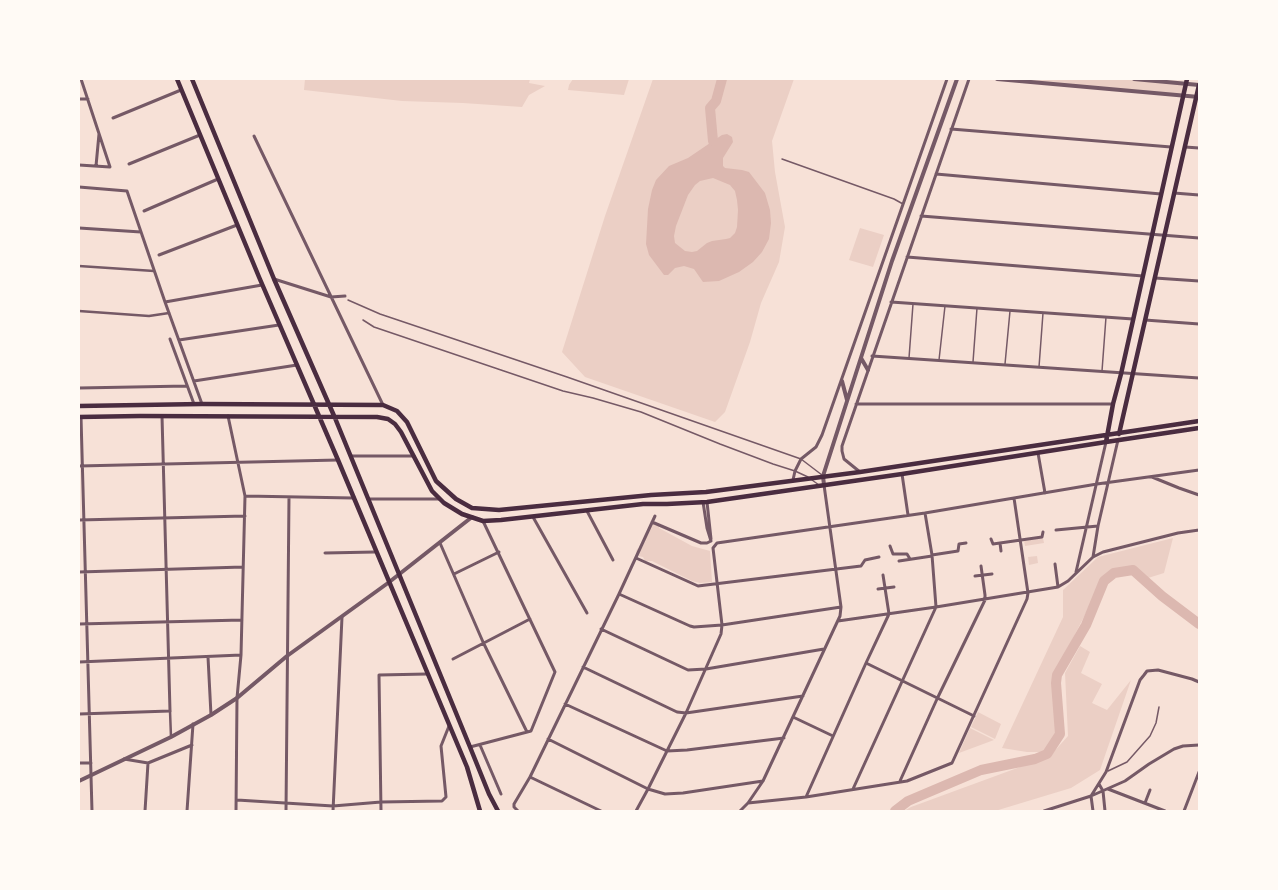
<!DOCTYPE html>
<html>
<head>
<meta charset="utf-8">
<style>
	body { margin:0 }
	#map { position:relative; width:1278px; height:890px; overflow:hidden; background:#f7e1d7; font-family:Manrope,sans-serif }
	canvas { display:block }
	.frame { position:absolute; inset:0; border:80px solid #fffaf5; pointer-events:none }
</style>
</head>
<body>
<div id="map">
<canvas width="1278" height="890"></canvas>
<div class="frame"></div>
</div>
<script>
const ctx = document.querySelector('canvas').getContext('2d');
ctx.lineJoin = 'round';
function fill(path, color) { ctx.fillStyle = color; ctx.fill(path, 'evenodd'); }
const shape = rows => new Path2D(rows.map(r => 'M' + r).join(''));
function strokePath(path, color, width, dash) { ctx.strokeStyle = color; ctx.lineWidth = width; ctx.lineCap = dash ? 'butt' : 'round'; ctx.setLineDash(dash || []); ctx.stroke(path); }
fill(shape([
	[305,79,530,79,529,83,545,86,529,95,522,107,463,103,402,101,304,90],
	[573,79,629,79,624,95,568,90,569,85],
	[653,79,794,79,772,141,775,172,785,227,779,262,761,303,750,342,725,412,715,422,585,377,562,352,605,216],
	[997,79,1129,79,1188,84,1185,96],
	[860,228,884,235,873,267,849,260],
	[652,524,655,524,659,526,659,528,692,546,710,551,712,582,700,583,692,581,652,561,645,561,643,557,638,556,636,552,637,549,642,547],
	[1043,538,1044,543,1025,546,1024,541],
	[1173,538,1164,573,1148,578,1135,567,1106,574,1054,675,1056,736,1043,752,1027,752,1002,748,1063,617,1063,590,1098,557],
	[1037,556,1038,563,1029,565,1028,557],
	[1080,646,1090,652,1081,673,1102,684,1092,703,1107,710,1131,680,1100,770,1071,788,995,811,904,811,911,807,1050,756,1068,736,1065,673],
	[978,712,1001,724,995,739,971,727],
	[970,728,994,740,959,753]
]), '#ebcfc5');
fill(shape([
	[727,134,732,137,733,142,723,158,723,166,725,168,742,170,749,172,765,193,770,210,771,223,769,239,762,252,753,262,739,272,719,281,703,282,694,269,684,266,675,268,668,275,664,275,649,255,646,244,648,209,652,190,656,180,669,166,688,158,713,141,722,135],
	[713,178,730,185,735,191,737,200,738,210,737,227,735,233,730,238,726,239,712,241,707,243,697,251,692,252,685,251,675,243,674,236,676,226,688,195,695,185,700,181]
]), '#dcb8b0');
strokePath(shape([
	[713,141,710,108,716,101,722,79],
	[895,811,908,801,981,770,1035,759,1047,754,1060,734,1056,683,1057,675,1086,625,1104,581,1114,573,1133,570,1162,596,1199,624]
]), '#dcb8b0', 10);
strokePath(shape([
	[782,159,894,199,903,204],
	[348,300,380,314,567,377,801,459,822,475],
	[363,320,374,327,498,369,563,391,593,398,641,412,720,444,773,464,795,471,808,477],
	[909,358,913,304],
	[939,360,945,306],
	[973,362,977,308],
	[1005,364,1010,311],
	[1039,367,1043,313],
	[1102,371,1106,317],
	[812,480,819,485],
	[1108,771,1127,762,1150,736,1156,723,1159,707]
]), '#755966', 1.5);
strokePath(shape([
	[79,266,154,271],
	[79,311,149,316,169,313],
	[170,711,171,737]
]), '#755966', 2.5);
strokePath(shape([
	[79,99,88,99],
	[113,118,181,90],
	[951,129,1171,147],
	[254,136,383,405],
	[1185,147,1199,148],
	[129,164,200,135],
	[79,165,110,167,81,79],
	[96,166,99,134],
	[936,174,1161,194],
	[79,187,127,191,165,302,202,404],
	[1174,193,1199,195],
	[144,211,218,179],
	[921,216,1199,238],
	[79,228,141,232],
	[159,255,237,225],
	[907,257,1143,276],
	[1155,278,1199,281],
	[274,279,331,297,345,296],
	[165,302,262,285],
	[891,302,1133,319],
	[1145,320,1199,324],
	[170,339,194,404],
	[179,340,279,325],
	[872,356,1199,378],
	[194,381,297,365],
	[79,388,187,386],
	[856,404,1113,404],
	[228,416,245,496,241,655,237,698,236,811],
	[81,417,92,811],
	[1038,453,1045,493],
	[351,456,414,456],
	[79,466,338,460],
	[860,472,844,459,842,451,842,446,969,79],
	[902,474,908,515],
	[1152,477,1179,488,1199,495],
	[793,480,795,471,801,459,816,447,822,435,947,79],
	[245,496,353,498],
	[368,499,440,499],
	[703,502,707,528,711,541],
	[707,502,711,539],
	[587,511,613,560],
	[533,517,587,613],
	[79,520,245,516],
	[652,522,701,543,707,543,711,541],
	[1056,530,1098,526],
	[991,539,993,544,1042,537,1043,532],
	[440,543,483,642,527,732],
	[1000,543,1001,551],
	[890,546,893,554,907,554,910,559],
	[325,553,375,552],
	[932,555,958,551,959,544,966,543],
	[1093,557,1098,526,1118,440],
	[636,558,698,586,861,566,865,560,879,557],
	[899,561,932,556],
	[1055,564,1058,587],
	[79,572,243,567],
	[1076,572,1106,442],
	[454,574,499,552],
	[975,576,992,574],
	[878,589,894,587],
	[619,594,690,626,694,627,722,625,841,607],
	[838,621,936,607,1058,587,1068,581,1093,557,1103,552,1178,533,1199,530],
	[79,624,242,620],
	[601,629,688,670,706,669,824,649],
	[208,657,211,715],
	[453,659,530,619],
	[79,662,241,655],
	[866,663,974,716],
	[583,667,677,712,686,713,803,696],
	[565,704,667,751,687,750,784,738],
	[79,714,170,711,162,416],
	[793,717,833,736],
	[548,739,648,789,665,794,683,793,763,781],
	[480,745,501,794],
	[470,747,531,731,555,672,483,521],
	[124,759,148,763,192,745],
	[79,763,91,763],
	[530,777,601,811],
	[900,781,937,699,985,600,985,595,981,566],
	[1099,784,1103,791,1105,811],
	[853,789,936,607,932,555,925,513],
	[1108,789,1165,811],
	[1091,796,1106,772,1140,680,1144,675,1147,671,1158,670,1192,679,1199,682],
	[1091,796,1093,811],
	[806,797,866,663,889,614,883,575],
	[237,800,333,806,381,802,442,801,446,797,441,746,449,726],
	[748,803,806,797,907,781,952,763,1027,599,1028,593,1014,498],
	[1145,803,1150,790],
	[145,811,148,763],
	[187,811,193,724],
	[286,811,289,497],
	[333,811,342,617],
	[381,811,379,675,427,674],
	[518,811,514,807,514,804,530,777,619,594,655,516],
	[636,811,648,789,686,713,721,634,722,625,713,548,717,543,925,513,1097,484,1199,470],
	[740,811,748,803,763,781,840,616,841,607,824,485],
	[1044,811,1091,796,1125,781,1149,764,1174,749,1183,746,1199,745],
	[1184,811,1199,772]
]), '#755966', 3);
strokePath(shape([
	[997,79,1199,97],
	[1134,79,1199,85],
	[861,358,868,370],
	[842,381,847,400],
	[824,485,823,476,892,261,957,79],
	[79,781,171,737,211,715,237,698,287,656,388,583,472,517]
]), '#755966', 4);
strokePath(shape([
	[177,79,259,277,338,460,467,767,480,811],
	[192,79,274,279,335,418,470,747,489,794,498,811],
	[79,406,202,404,383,405,397,411,407,422,436,481,456,499,472,508,499,510,651,495,706,492,860,472,1199,421],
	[79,417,140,416,377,417,388,419,395,424,401,432,432,491,444,503,462,514,483,521,501,520,643,504,667,504,707,502,902,474,1106,442,1199,428],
	[1119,434,1199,85],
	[1106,442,1113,404,1121,374,1187,79]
]), '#4a2c40', 4.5);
</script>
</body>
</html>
